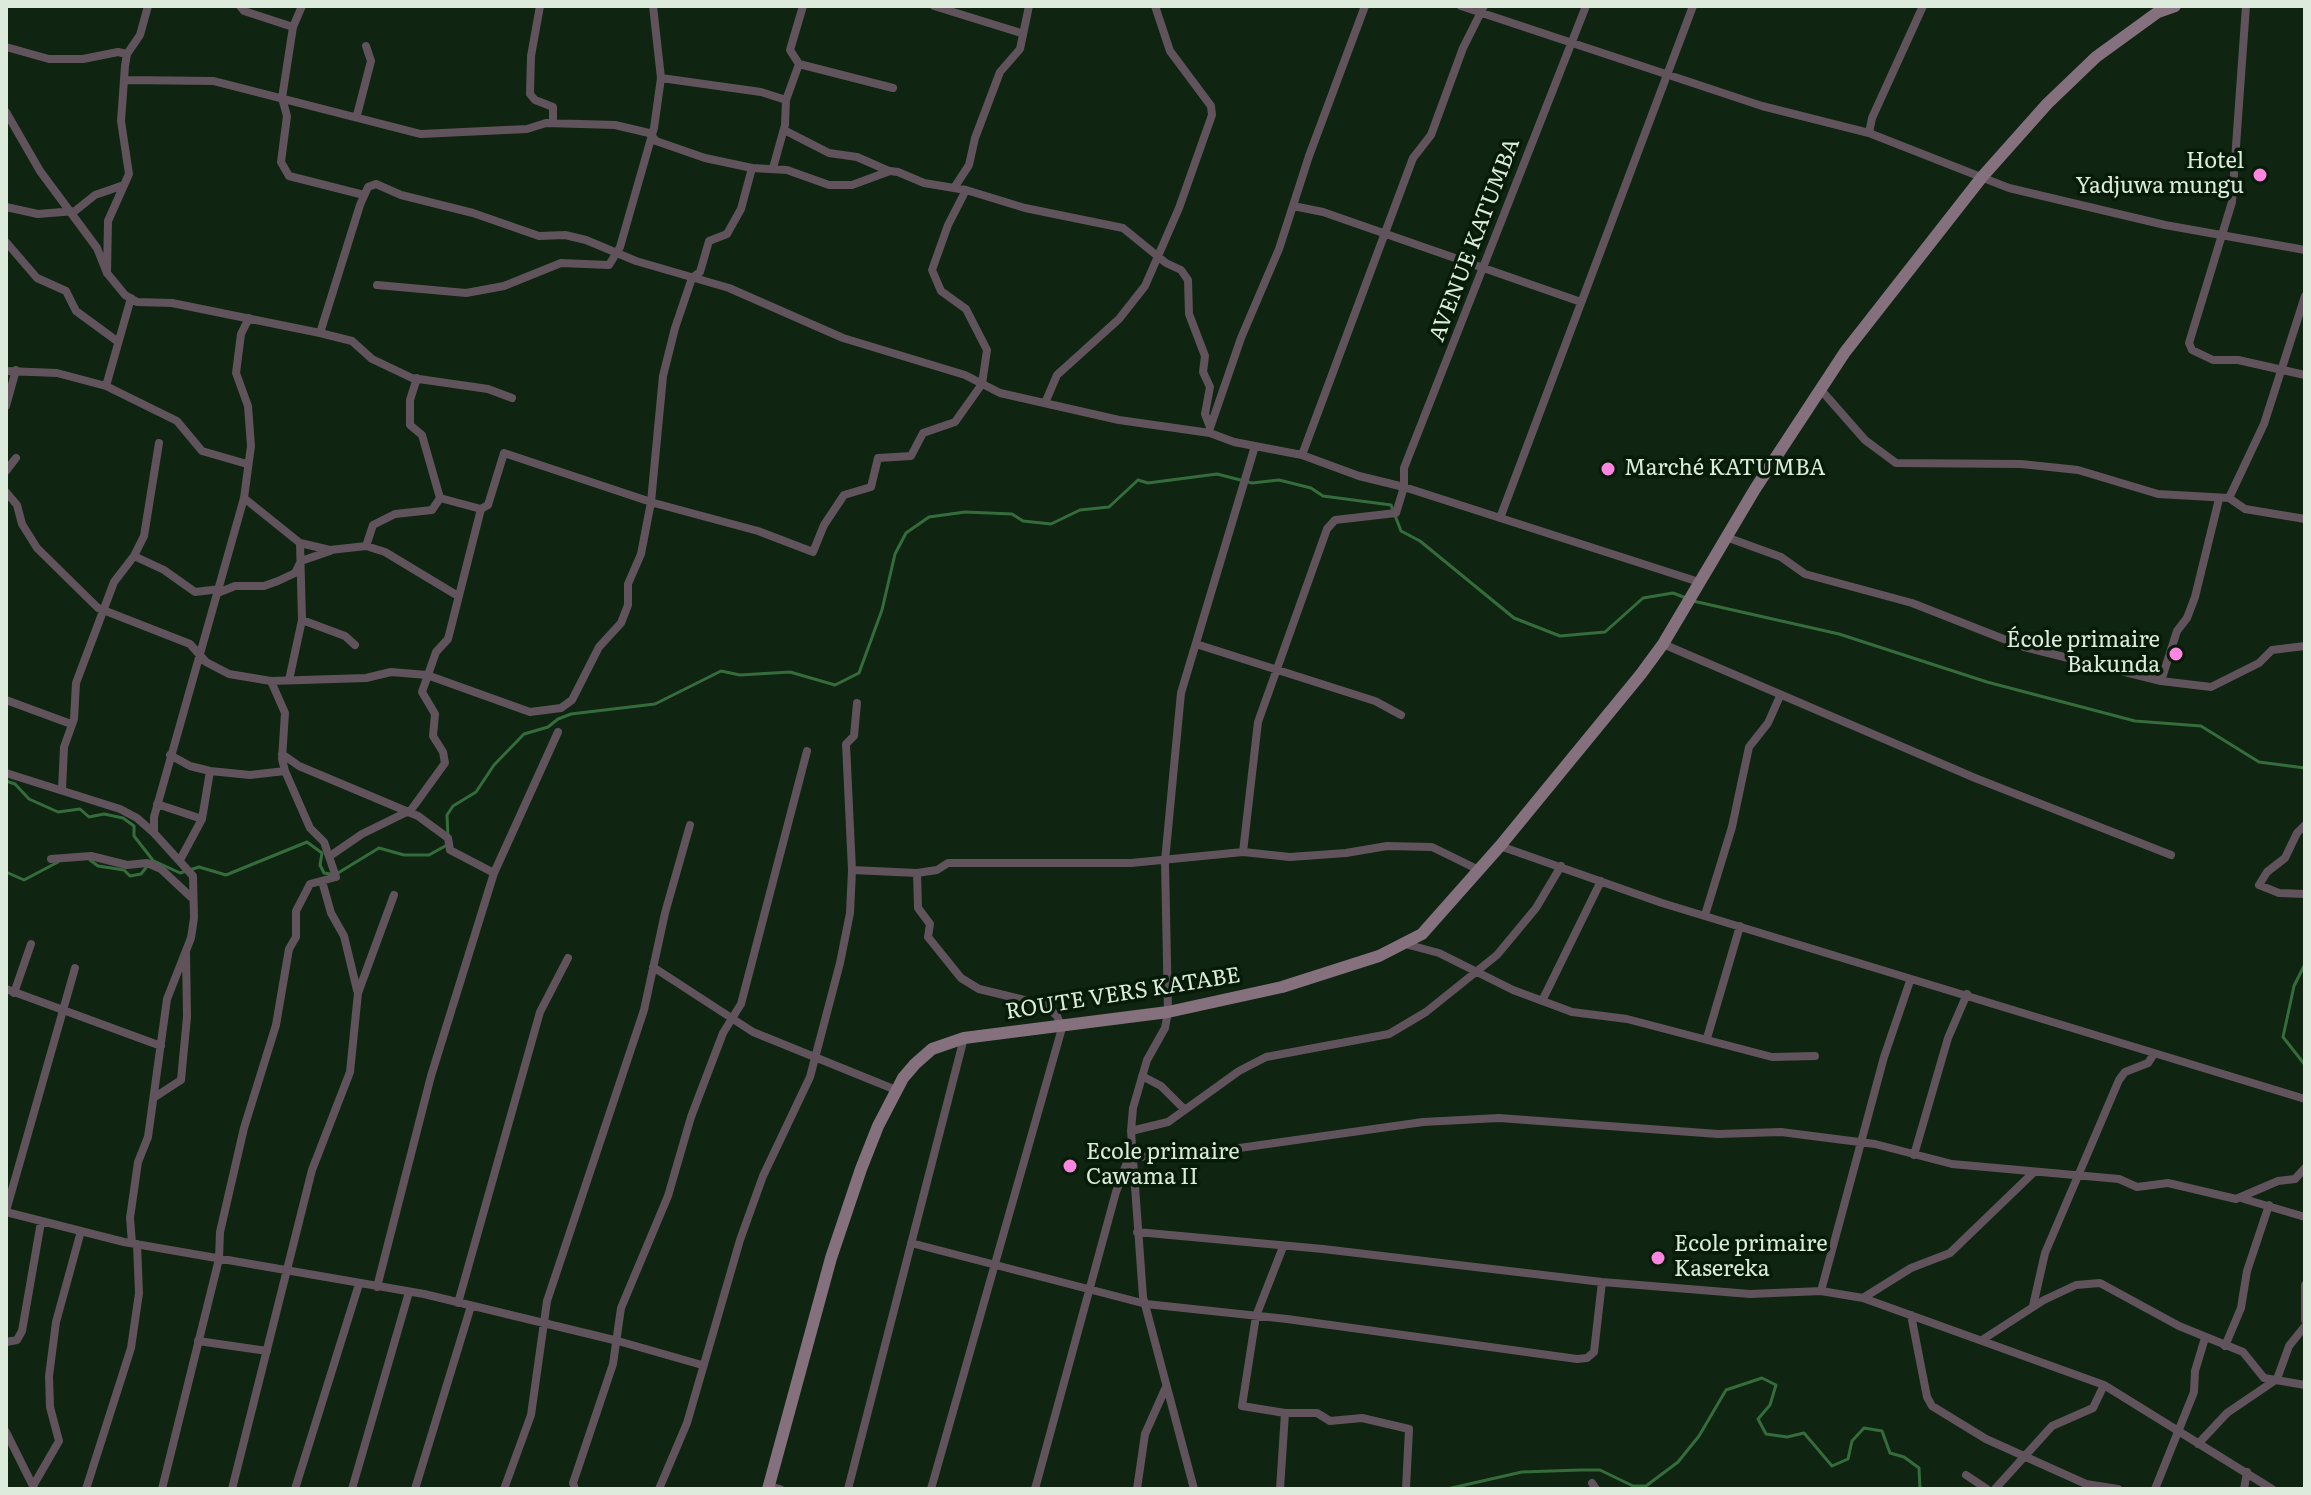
<!DOCTYPE html>
<html>
<head>
<meta charset="utf-8">
<style>
	body { margin:0 }
	#map { position:relative; width:2311px; height:1495px; overflow:hidden; background:#0f2411; font-family:Literata,serif }
	canvas { display:block }
	.frame { position:absolute; inset:0; border:8px solid #ddebdd; pointer-events:none }
</style>
</head>
<body>
<div id="map">
<canvas width="2311" height="1495"></canvas>
<div class="frame"></div>
</div>
<script>
const ctx = document.querySelector('canvas').getContext('2d');
ctx.lineJoin = 'round';
const shape = rows => new Path2D(rows.map(r => 'M' + r).join(''));
function strokePath(path, color, width, dash) { ctx.strokeStyle = color; ctx.lineWidth = width; ctx.lineCap = dash ? 'butt' : 'round'; ctx.setLineDash(dash || []); ctx.stroke(path); }
function drawText(font, color, halo, rows, align = 'center') {
  ctx.font = font + ' Literata,serif'; ctx.lineWidth = 7; ctx.setLineDash([]); ctx.textBaseline = 'middle'; ctx.strokeStyle = halo; ctx.fillStyle = color; for (const [text, x, y, turn = 0] of rows) {
    ctx.save(); ctx.translate(x, y); ctx.rotate((+turn || 0) * Math.PI / 180); ctx.textAlign = isNaN(turn) ? turn : align; if (halo) ctx.strokeText(text, 0, 0); ctx.fillText(text, 0, 0); ctx.restore();
  }
}
strokePath(shape([
	[1693,601,1839,634,1987,682,2135,721,2201,726,2259,762,2305,768],
	[6,781,15,784,29,799,58,812,80,809,89,817,104,814,123,818,134,826,134,836,152,859],
	[448,838,447,815,453,806,476,792,494,765,524,734,548,727,558,719,571,714,655,704,721,671,740,675,790,672,835,685,859,673,882,610,895,554,906,533,929,517,965,512,1012,514,1023,521,1051,524,1080,510,1109,507,1138,480,1148,483,1217,474,1252,483,1279,480,1311,488,1323,496,1391,505,1401,531,1420,541,1514,618,1560,636,1605,632,1643,598,1673,593,1686,598],
	[90,860,98,866,124,870,130,876,141,874,152,860,180,873,199,867,226,875,307,842,322,853,320,865,324,873,331,874],
	[6,872,24,880,58,862],
	[338,873,379,848,404,855,429,855,447,845],
	[2305,964,2294,986,2283,1037,2305,1065],
	[1447,1489,1522,1472,1580,1470,1600,1470,1633,1486,1646,1486,1678,1462,1699,1436,1726,1390,1762,1378,1776,1385,1770,1405,1758,1419,1766,1434,1787,1437,1804,1433,1832,1466,1848,1459,1852,1441,1864,1428,1882,1431,1890,1453,1904,1457,1919,1468,1920,1489]
]), '#356c3b', 3);
strokePath(shape([
	[240,6,244,11,293,27],
	[302,6,293,27,282,98,287,116,281,162,289,176,364,195],
	[540,6,531,56,530,94,535,100,553,107,553,123],
	[934,6,1021,33],
	[1461,6,1762,106,1869,133,2009,188,2165,225,2305,250],
	[2246,6,2232,202,2189,343,2192,350,2213,360,2238,360,2305,375],
	[6,47,49,59,83,59,118,52,127,54],
	[799,64,893,88],
	[661,78,761,92,786,100],
	[126,80,214,81,421,134,527,129,546,123,615,125,649,133,656,141,705,158,752,168,787,170,829,185,852,185,890,171,898,172,924,183,966,190,1025,208,1123,228,1166,263,1181,270,1188,280,1189,314,1205,356,1203,372,1210,387,1205,414,1210,427],
	[6,112,40,171,97,248,107,273,125,295,137,302,172,303,320,333,360,205,368,187,376,184,401,195,473,213,539,236,565,235,586,240,636,261,729,288,843,338,965,375,1000,393,1119,420,1210,433,1234,442,1302,455,1359,476,1404,487,1699,582],
	[357,115,371,61,366,46],
	[784,130,829,153,857,157,889,171],
	[1869,133,1872,118,1923,6],
	[773,168,785,125,786,100,799,64,790,50,803,6],
	[954,188,969,165,975,138,1000,72,1020,49,1029,6],
	[1293,206,1323,212,1581,302],
	[6,207,38,214,75,211,95,195,124,185],
	[6,242,37,278,66,291,76,311,117,341],
	[107,273,108,221,129,174,121,121,125,66,127,54,140,35,148,6],
	[377,285,466,293,504,286,561,263,609,265,620,247,654,128,661,78,653,6],
	[320,333,352,341,372,359,412,378,488,389,512,398],
	[6,371,57,373,106,386,177,421,202,451,247,464],
	[417,378,410,400,410,425,422,435,440,498,481,509],
	[106,386,131,298],
	[1821,390,1865,440,1896,463,2021,464,2078,470,2158,494,2229,498,2245,509,2305,519],
	[1045,403,1057,375,1119,319,1145,286,1179,208,1212,115,1211,106,1170,51,1155,6],
	[6,406,16,370],
	[1210,428,1241,338,1279,249,1309,156,1365,6],
	[1302,455,1413,158,1431,135,1463,48,1484,6],
	[6,471,16,458],
	[6,492,17,505,22,524,37,548,98,608,190,644,206,662,229,674,271,681,366,678,391,672,427,675,530,712,561,708,572,700,599,647,621,623,628,605,628,584,641,554,651,502,663,376,675,328,692,278,700,272,709,241,727,234,741,209,752,168],
	[244,498,300,543,330,550,366,546,385,552,458,596],
	[2229,498,2264,424,2305,296],
	[1500,518,1693,6],
	[1726,537,1781,557,1805,574,1912,603,2024,647,2161,681,2211,687,2259,663,2272,650,2305,646],
	[366,546,373,525,395,514,432,510,440,498],
	[134,556,164,570,195,592,220,589],
	[220,592,235,586,264,586,278,581,295,573,301,561,330,551],
	[302,620,345,636,355,645],
	[1196,644,1375,701,1401,715],
	[1663,644,1975,778,2171,855],
	[289,680,302,620,300,543],
	[2161,681,2177,631,2187,618,2195,597,2219,499],
	[6,700,71,724],
	[282,754,299,766,418,816,448,838,450,850,494,873],
	[170,755,190,766,210,771,250,775,285,771],
	[6,773,120,809,137,818,154,833],
	[62,790,64,747,74,719,76,683,114,582,134,556,144,536,159,443],
	[157,804,202,819],
	[2305,825,2297,833,2285,858,2267,872,2259,885,2279,893,2305,894],
	[1500,846,1662,903,2305,1099],
	[1243,852,1258,722,1327,529,1335,520,1396,513,1404,487,1404,468,1586,6],
	[330,856,362,834,411,810,445,763,443,752,433,736,435,714,422,692,436,652,448,639,481,509,488,505,504,453,654,503,758,531,813,552,824,525,844,495,871,487,878,458,911,456,923,433,955,422,982,384,987,350,966,309,941,291,932,270,948,225,966,190],
	[51,859,91,856,127,865,147,863,161,869,192,898],
	[180,860,202,819,210,771],
	[852,870,917,873,937,870,948,863,1131,863,1243,852,1290,857,1346,853,1387,846,1432,847,1479,870],
	[917,873,918,908,930,924,928,937,961,978,979,989,1045,1005,1057,1016,1062,1028,931,1489],
	[322,881,331,913,344,936,357,990],
	[1705,915,1732,827,1749,747,1768,723,1780,696],
	[1405,944,1439,953,1513,990,1572,1012,1627,1019,1772,1057,1815,1056],
	[653,967,753,1032,896,1090],
	[6,989,161,1046],
	[14,993,31,944],
	[1542,1001,1601,881],
	[1707,1038,1740,926],
	[1142,1076,1161,1086,1185,1110],
	[155,1097,181,1080,187,1017,186,951],
	[1131,1131,1168,1122,1239,1071,1266,1057,1389,1034,1426,1012,1497,955,1536,908,1561,866],
	[1914,1155,1948,1038,1967,994],
	[2244,1199,2305,1217],
	[6,1211,75,968],
	[6,1212,124,1242,424,1294,618,1341,702,1365],
	[1137,1232,1323,1249,1602,1282,1750,1294,1821,1291,1863,1298,2104,1385,2272,1489],
	[132,1243,130,1218,138,1162,148,1137,167,999,191,938,194,918,193,876,154,833,154,817,244,498,251,446,248,406,236,373,241,334,249,318],
	[911,1243,1146,1304,1287,1319,1577,1359,1587,1358,1594,1352,1602,1282],
	[1283,1247,1256,1316,1242,1406,1285,1413,1317,1413,1330,1421,1362,1418,1409,1429,1406,1489],
	[2305,1285,2305,1320],
	[377,1287,431,1076,494,873,558,732],
	[1821,1291,1884,1057,1910,981],
	[1863,1298,1911,1268,1950,1253,2034,1172],
	[458,1303,540,1012,568,958],
	[2033,1306,2045,1253,2119,1080,2125,1072,2148,1063,2154,1054],
	[1911,1315,1927,1397,1932,1406,1986,1439,2086,1484,2118,1489],
	[1982,1340,2044,1300,2076,1285,2100,1283,2179,1326,2243,1352,2264,1378,2305,1385],
	[198,1341,267,1351],
	[6,1342,17,1340,22,1331,41,1222],
	[2225,1346,2241,1308,2247,1271,2269,1205],
	[6,1432,34,1488],
	[2198,1444,2227,1413,2277,1379,2289,1346,2305,1326],
	[1966,1475,1987,1489],
	[1592,1483,1596,1489],
	[33,1486,59,1441,50,1407,49,1376,56,1322,81,1231],
	[769,1486,780,1489],
	[86,1489,131,1348,139,1293,137,1244],
	[162,1489,219,1259,220,1232,244,1128,276,1025,289,949,296,937,296,911,310,884,336,877,324,842,310,828,285,771,282,759,285,713,271,681],
	[232,1489,312,1170,350,1072,358,993,394,895],
	[295,1489,359,1284],
	[352,1489,409,1292],
	[415,1489,471,1306],
	[504,1489,531,1415,547,1301,644,1010,665,913,690,825],
	[575,1489,573,1483,613,1364,621,1308,668,1196,691,1117,723,1033,741,1004,807,751],
	[659,1489,687,1423,740,1240,763,1176,810,1077,840,963,850,913,852,870,846,744,854,736,857,703],
	[848,1489,964,1038],
	[1035,1489,1116,1192,1126,1165,1138,1157,1197,1154,1423,1122,1499,1118,1718,1134,1781,1132,1875,1144,1952,1164,2119,1179,2137,1187,2168,1183,2236,1199,2278,1181,2295,1179,2305,1168],
	[1137,1489,1145,1434,1166,1387],
	[1194,1489,1143,1297,1131,1131,1133,1108,1147,1060,1165,1028,1168,1012,1165,861,1181,693,1255,446],
	[1280,1489,1285,1413],
	[1995,1489,2052,1426,2093,1408,2104,1385],
	[2155,1489,2194,1392,2195,1371,2205,1338],
	[2244,1489,2247,1472]
]), '#60535c', 8);
strokePath(shape([
	[768,1489,831,1258,861,1169,878,1126,903,1078,915,1064,932,1049,964,1038,1168,1012,1282,987,1379,956,1422,934,1500,846,1641,674,1663,644,1755,489,1845,352,1982,177,2047,104,2096,57,2158,12,2175,6]
]), '#85717e', 12);
for (const [x, y, r, color] of [
	[2260,175,8,"#fe85e0"],
	[1608,469,8,"#fe85e0"],
	[2176,654,8,"#fe85e0"],
	[1070,1166,8,"#fe85e0"],
	[1658,1258,8,"#fe85e0"]
]) { const dot = new Path2D(); dot.arc(x, y, r, 0, 2 * Math.PI); ctx.fillStyle = color; ctx.fill(dot); strokePath(dot, '#061b08', 3); }
drawText('22px', '#ddebdd', '#061b08', [
	["Hotel",2244,162,"right"],
	["Yadjuwa mungu",2244,187,"right"],
	["Marché KATUMBA",1624,469],
	["École primaire",2160,641,"right"],
	["Bakunda",2160,666,"right"],
	["Ecole primaire",1086,1153],
	["Cawama II",1086,1178],
	["Ecole primaire",1674,1245],
	["Kasereka",1674,1270]
], 'left');
drawText('22px', '#ddebdd', '#061b08', [
	["AVENUE KATUMBA",1475,240,-69],
	["ROUTE VERS KATABE",1123,994,-9]
]);
</script>
</body>
</html>
